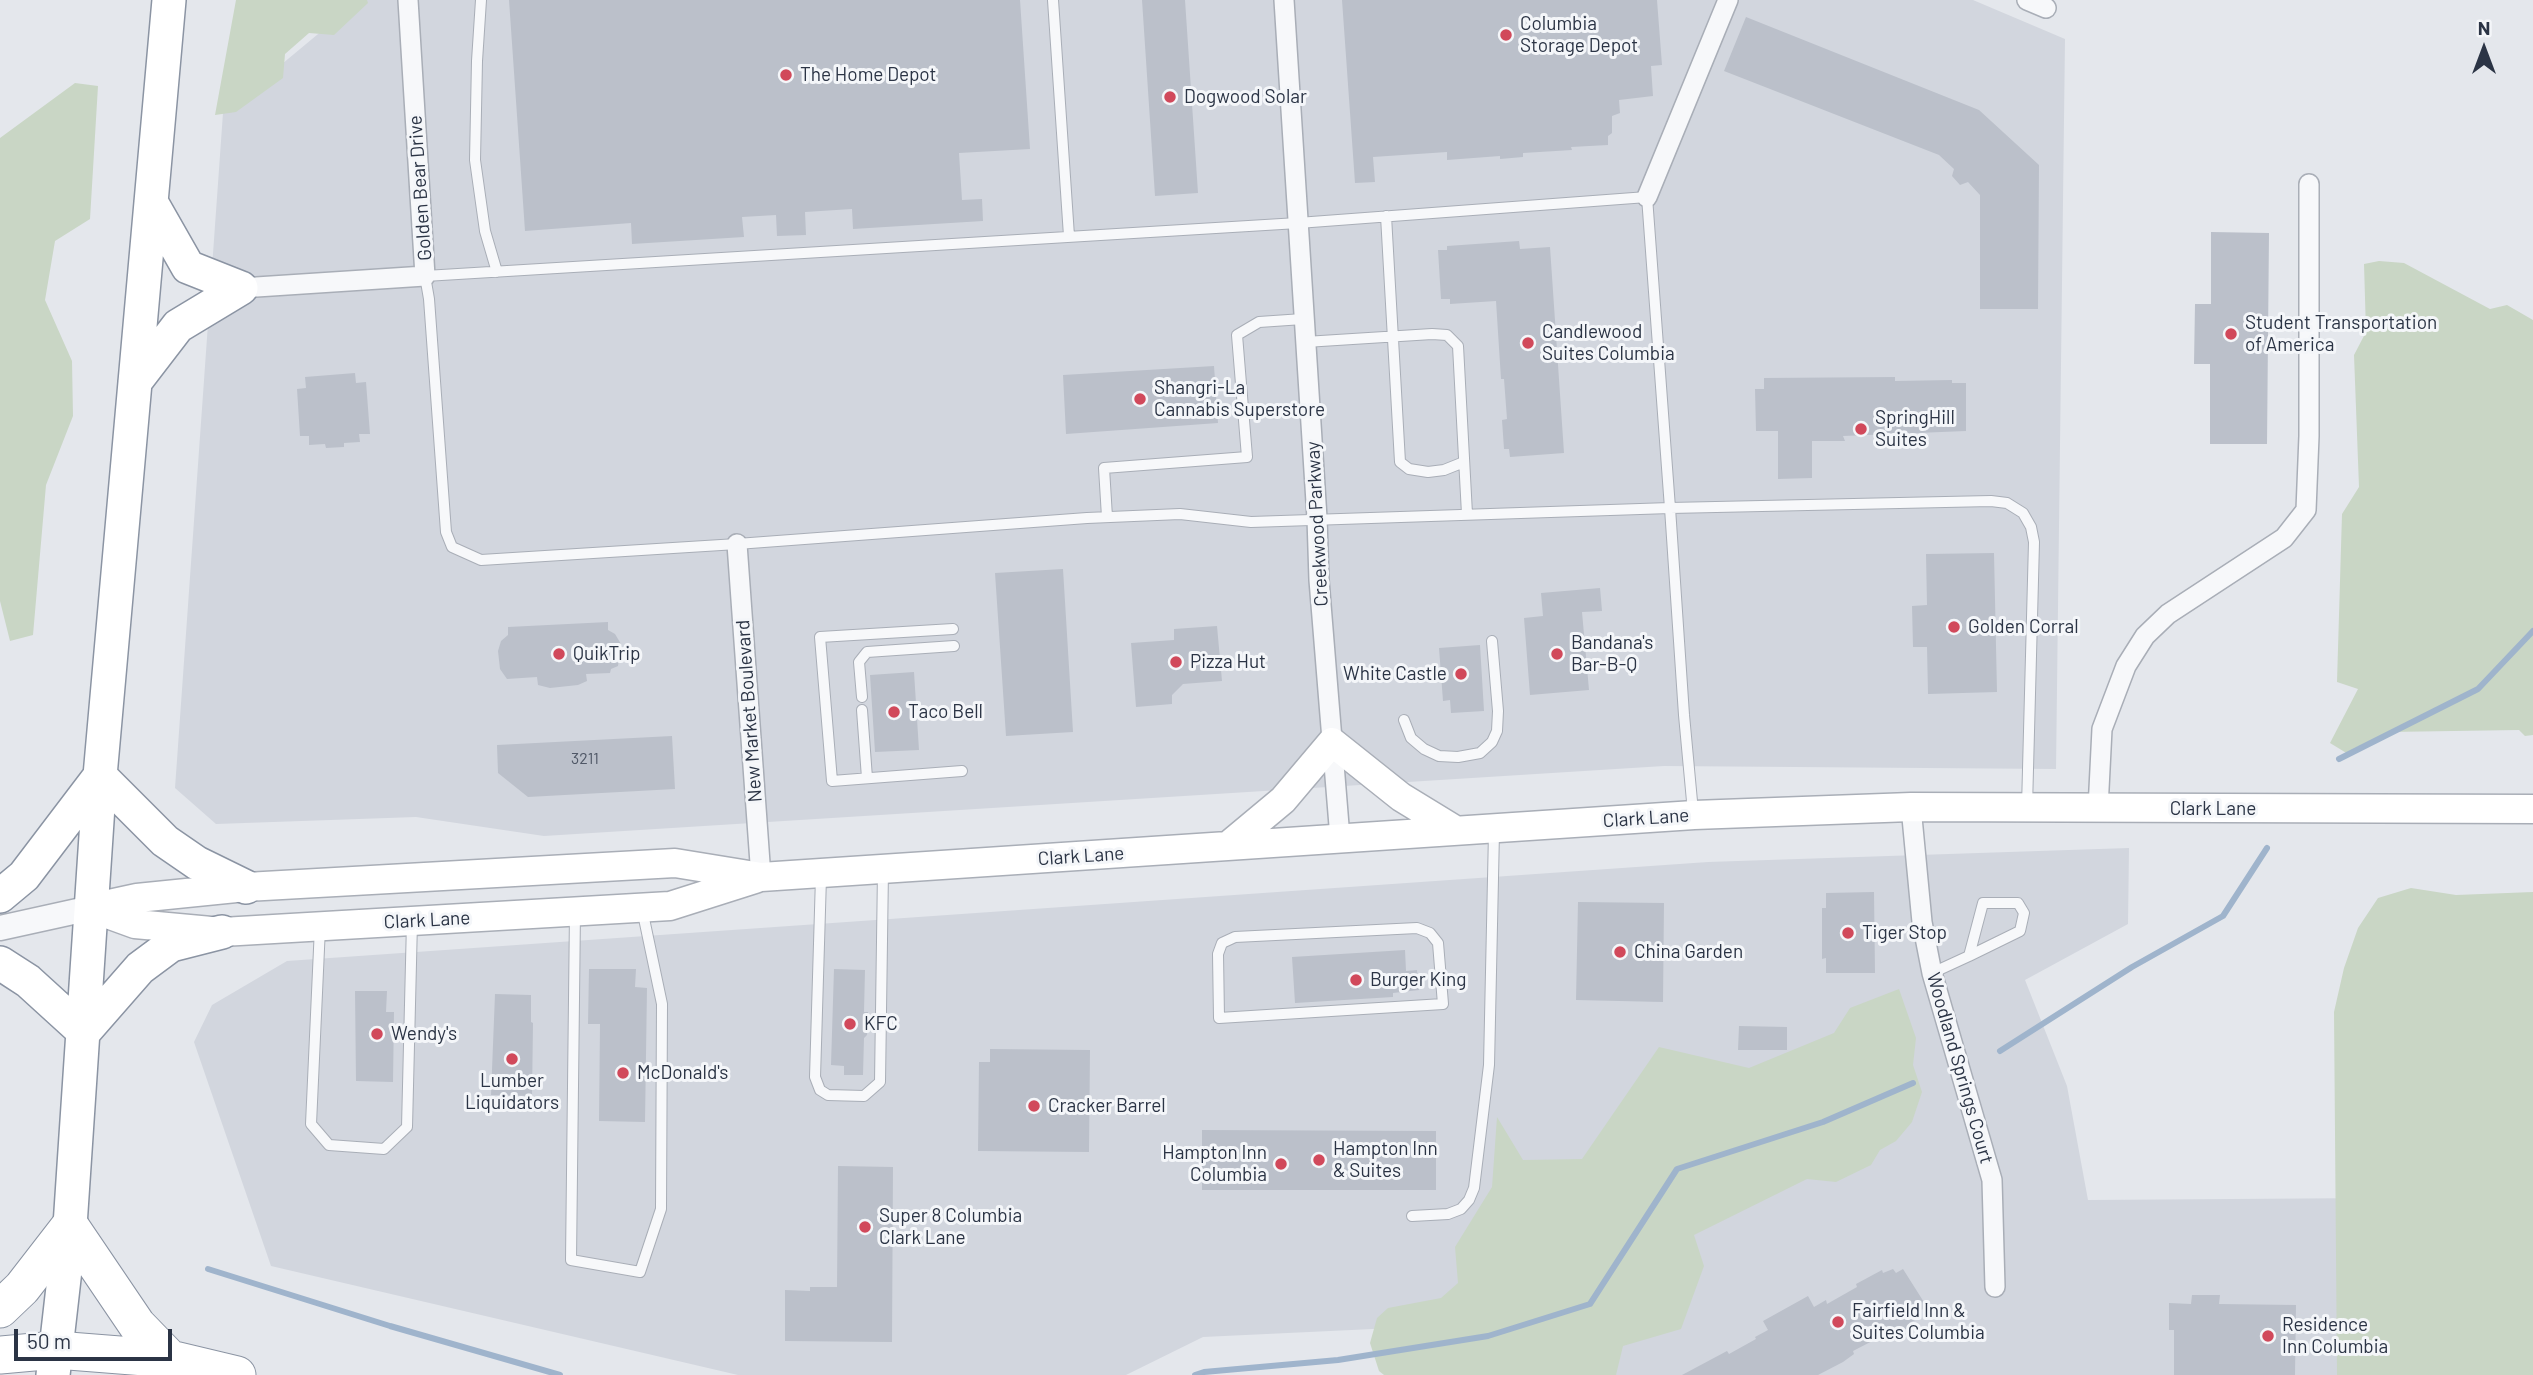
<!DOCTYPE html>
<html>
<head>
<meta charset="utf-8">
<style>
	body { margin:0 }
	#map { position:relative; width:2533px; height:1375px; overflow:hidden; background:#e4e7ec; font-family:Barlow,sans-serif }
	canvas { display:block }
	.north { position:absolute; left:2449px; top:14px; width:70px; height:70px; -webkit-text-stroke:5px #f4f6f9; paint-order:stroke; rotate:0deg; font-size:19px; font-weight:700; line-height:28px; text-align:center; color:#2b3445 }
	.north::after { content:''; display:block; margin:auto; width:24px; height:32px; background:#2b3445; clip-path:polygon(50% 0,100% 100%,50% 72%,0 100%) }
	.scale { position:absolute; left:14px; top:1329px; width:158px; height:32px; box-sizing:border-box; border:4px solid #2b3445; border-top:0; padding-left:9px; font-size:21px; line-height:24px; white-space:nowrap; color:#2b3445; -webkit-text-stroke:5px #f4f6f9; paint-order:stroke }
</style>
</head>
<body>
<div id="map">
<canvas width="2533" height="1375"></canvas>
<div class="north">N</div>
<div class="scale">50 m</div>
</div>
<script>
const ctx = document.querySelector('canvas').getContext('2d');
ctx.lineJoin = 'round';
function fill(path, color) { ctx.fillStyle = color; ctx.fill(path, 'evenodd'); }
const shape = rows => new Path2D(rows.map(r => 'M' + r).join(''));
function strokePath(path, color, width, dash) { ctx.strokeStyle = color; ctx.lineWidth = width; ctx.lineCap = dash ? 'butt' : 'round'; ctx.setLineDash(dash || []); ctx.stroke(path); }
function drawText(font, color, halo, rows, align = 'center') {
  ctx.font = font + ' Barlow,sans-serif'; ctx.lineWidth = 6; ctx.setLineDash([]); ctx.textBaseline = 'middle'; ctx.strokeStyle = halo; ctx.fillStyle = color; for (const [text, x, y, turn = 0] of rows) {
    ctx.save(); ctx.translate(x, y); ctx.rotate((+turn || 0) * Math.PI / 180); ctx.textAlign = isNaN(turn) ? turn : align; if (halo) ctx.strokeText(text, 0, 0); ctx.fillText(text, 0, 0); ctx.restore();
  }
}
fill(shape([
	[359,0,1973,0,2065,39,2056,769,1664,766,544,836,416,817,216,824,175,788,223,113],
	[2129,848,2128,924,2025,980,2067,1086,2088,1200,2374,1198,2377,1375,1597,1375,1500,1323,1203,1337,1126,1375,738,1375,271,1266,194,1042,212,1005,287,961,1708,862]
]), '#d2d6de');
fill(shape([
	[236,0,367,0,368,3,334,35,309,33,285,54,283,78,236,112,215,115],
	[75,83,98,86,90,219,55,241,45,300,72,361,73,416,46,485,33,635,10,641,0,601,0,138],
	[2379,261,2404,263,2490,309,2507,305,2533,320,2533,735,2525,736,2519,730,2388,732,2348,754,2330,743,2358,689,2337,682,2342,514,2359,487,2354,355,2366,332,2364,264],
	[2411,888,2456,895,2533,892,2533,1375,2337,1375,2334,1012,2344,968,2358,928,2378,898],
	[1899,989,1916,1038,1913,1065,1922,1092,1912,1122,1896,1141,1880,1150,1871,1165,1836,1182,1807,1179,1694,1235,1704,1266,1681,1329,1623,1346,1616,1375,1384,1375,1379,1371,1370,1343,1377,1318,1388,1308,1441,1298,1458,1283,1455,1247,1492,1187,1497,1117,1523,1160,1582,1159,1659,1047,1749,1068,1834,1033,1850,1008]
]), '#c9d6c5');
strokePath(shape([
	[2339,759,2478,689,2533,631],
	[2000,1051,2132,967,2223,916,2267,848],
	[208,1269,390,1326,560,1375],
	[1195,1375,1204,1372,1338,1360,1488,1336,1590,1304,1677,1169,1823,1122,1913,1083]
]), '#9fb4cc', 6);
fill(shape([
	[509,0,1020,0,1030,149,959,153,962,200,982,199,983,221,853,229,852,209,805,212,806,235,777,236,776,215,742,217,744,237,632,244,631,223,525,231],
	[1142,0,1185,0,1198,193,1155,196],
	[1342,0,1657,0,1662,65,1651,66,1653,96,1619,100,1620,113,1612,116,1612,133,1608,136,1608,145,1571,147,1572,150,1523,153,1523,157,1500,159,1500,156,1447,160,1447,152,1373,157,1375,182,1355,183],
	[1746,17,1979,110,2039,165,2038,309,1980,309,1980,195,1968,182,1960,185,1952,176,1954,169,1939,155,1724,71],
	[2211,232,2269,233,2267,444,2210,444,2210,364,2194,364,2195,304,2211,304],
	[1519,241,1520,249,1550,247,1564,453,1510,457,1509,449,1504,449,1502,420,1507,419,1504,379,1501,379,1496,301,1450,304,1450,299,1441,299,1438,250,1447,250,1447,246],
	[1214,366,1218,423,1066,434,1063,375],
	[355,373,356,383,366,382,370,434,359,434,360,442,344,443,344,447,326,448,325,444,309,445,309,436,300,436,297,389,306,388,305,377],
	[1895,377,1895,381,1952,380,1952,383,1966,383,1966,431,1843,436,1845,441,1812,441,1812,478,1778,479,1778,431,1756,431,1755,389,1764,389,1764,378],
	[1994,553,1997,692,1928,694,1927,647,1913,647,1912,606,1927,605,1926,554],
	[1063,569,1073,732,1006,736,995,573],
	[1600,588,1602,611,1582,612,1589,690,1530,695,1524,618,1543,616,1541,593],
	[608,622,608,630,615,634,621,644,618,666,611,669,610,673,586,674,587,681,578,685,550,688,538,685,537,677,507,679,500,669,498,651,501,641,508,635,508,627],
	[1217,626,1222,681,1183,684,1172,695,1172,704,1136,707,1131,643,1174,640,1174,629],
	[1480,645,1484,711,1451,713,1450,700,1443,701,1439,648],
	[914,672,919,750,875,752,870,675],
	[672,736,675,789,528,797,498,773,497,745],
	[1874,892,1875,973,1826,973,1826,958,1822,959,1822,908,1826,908,1826,893],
	[1578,902,1664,903,1663,1002,1576,1000],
	[1405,950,1406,971,1417,970,1419,990,1393,993,1393,997,1295,1003,1292,957],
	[589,969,636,969,635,987,647,988,645,1122,599,1121,600,1024,588,1024],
	[834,969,865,970,864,1012,868,1012,867,1035,864,1038,863,1075,844,1075,844,1066,831,1065],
	[355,991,387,991,386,1012,394,1012,393,1082,356,1081],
	[495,994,531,995,531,1022,533,1023,532,1096,491,1095],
	[1739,1026,1787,1027,1787,1050,1738,1050],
	[990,1049,1090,1050,1089,1152,978,1151,979,1062,990,1062],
	[1202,1130,1436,1131,1436,1190,1202,1190],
	[838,1166,893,1167,892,1342,785,1341,785,1290,810,1291,810,1287,837,1287],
	[1893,1269,1896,1273,1903,1269,1927,1307,1916,1313,1919,1318,1909,1323,1911,1326,1884,1340,1882,1336,1853,1351,1854,1354,1843,1362,1818,1375,1682,1375,1727,1351,1729,1354,1756,1339,1755,1337,1768,1330,1763,1321,1808,1296,1814,1307,1826,1300,1827,1304,1857,1287,1856,1284,1882,1270,1883,1273],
	[2192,1295,2220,1295,2219,1304,2296,1305,2295,1375,2174,1375,2174,1330,2169,1330,2169,1303,2191,1304]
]), '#bbc0ca');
const service = shape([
	[481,0,477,61,475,160,485,231,497,272],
	[1053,0,1069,236],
	[1386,216,1400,462,1409,469,1428,472,1444,470,1464,462],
	[1305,342,1432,334,1447,335,1458,346,1467,514],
	[1107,517,1104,468,1247,457,1237,335,1259,322,1303,319],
	[953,629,820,637,832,781,962,771],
	[862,697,859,662,867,652,954,646],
	[862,710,867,778],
	[1404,720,1411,738,1424,749,1439,756,1458,757,1480,753,1492,742,1497,731,1498,711,1492,641],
	[1693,812,1684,715,1670,508,1647,197,1298,223,425,276,429,299,446,532,452,547,481,560,737,544,1087,518,1180,514,1251,522,1670,508,1991,501,2007,503,2023,513,2031,527,2034,542,2027,807],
	[821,877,815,1077,820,1090,828,1095,864,1096,880,1082,883,870],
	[575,912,571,1260,640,1272,661,1209,662,1004,642,909],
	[320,927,311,1124,329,1145,384,1149,407,1127,412,922],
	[1417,928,1430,933,1438,943,1443,1004,1219,1018,1218,954,1222,943,1235,937,1417,928],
	[1932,973,1969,956,2020,931,2024,913,2018,903,1983,903,1969,956],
	[1412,1216,1448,1214,1461,1209,1469,1200,1474,1188,1489,1065,1494,832]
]);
const minor = shape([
	[1284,0,1317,518,1319,580,1340,838],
	[2027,0,2046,8],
	[1647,197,1728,0],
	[241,288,425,276,408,0],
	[737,544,761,877],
	[1911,807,1922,922,1932,973,1992,1180,1995,1287],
	[2098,809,2102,729,2126,666,2145,636,2168,614,2284,538,2306,510,2309,436,2309,184]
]);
const tertiary = shape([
	[0,928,91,908]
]);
const secondary = shape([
	[1229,845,1283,800,1332,742,1401,797,1455,830],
	[91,908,137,898,246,887,675,863,761,877,1694,815,1911,807,2533,809],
	[91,908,135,924,222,932,670,906,755,879]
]);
const trunk = shape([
	[151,202,188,267,241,288],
	[135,382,178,326,241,288],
	[100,776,165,841,197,863,246,887],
	[0,896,24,876,100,776],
	[0,963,28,981,84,1032],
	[84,1032,140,968,171,945,222,932],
	[53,1375,70,1226,100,776,169,0]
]);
const motorway = shape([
	[0,1309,22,1288,70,1226,137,1325,170,1359],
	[0,1355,56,1350,170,1359,237,1375]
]);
strokePath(service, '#a9aeb7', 12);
strokePath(minor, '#a9aeb7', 22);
strokePath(tertiary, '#a9aeb7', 27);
strokePath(secondary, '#a9aeb7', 31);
strokePath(trunk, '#8b94a3', 36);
strokePath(motorway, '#8b94a3', 39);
strokePath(service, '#f7f8fa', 10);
strokePath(minor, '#f7f8fa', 19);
strokePath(tertiary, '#f7f8fa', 24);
strokePath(secondary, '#fff', 28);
strokePath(trunk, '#fff', 33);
strokePath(motorway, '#fff', 37);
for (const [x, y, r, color] of [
	[1506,35,7,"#d1495b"],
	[786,75,7,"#d1495b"],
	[1170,97,7,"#d1495b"],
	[2231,334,7,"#d1495b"],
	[1528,343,7,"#d1495b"],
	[1140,399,7,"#d1495b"],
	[1861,429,7,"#d1495b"],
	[1954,627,7,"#d1495b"],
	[559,654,7,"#d1495b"],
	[1557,654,7,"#d1495b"],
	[1176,662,7,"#d1495b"],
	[1461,674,7,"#d1495b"],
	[894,712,7,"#d1495b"],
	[1848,933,7,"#d1495b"],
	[1620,952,7,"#d1495b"],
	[1356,980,7,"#d1495b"],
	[850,1024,7,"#d1495b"],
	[377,1034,7,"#d1495b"],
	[512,1059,7,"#d1495b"],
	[623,1073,7,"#d1495b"],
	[1034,1106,7,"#d1495b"],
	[1319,1160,7,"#d1495b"],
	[1281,1164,7,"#d1495b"],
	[865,1227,7,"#d1495b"],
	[1838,1322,7,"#d1495b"],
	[2268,1336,7,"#d1495b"]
]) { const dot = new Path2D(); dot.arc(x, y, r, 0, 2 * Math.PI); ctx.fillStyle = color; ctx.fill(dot); strokePath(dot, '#f4f6f9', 2.5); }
drawText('16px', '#4f5766', null, [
	["3211",585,759]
]);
drawText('19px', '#2b3445', '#f4f6f9', [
	["Columbia",1520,24],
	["Storage Depot",1520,46],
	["The Home Depot",800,75],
	["Dogwood Solar",1184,97],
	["Student Transportation",2245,323],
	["of America",2245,345],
	["Candlewood",1542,332],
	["Suites Columbia",1542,354],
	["Shangri-La",1154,388],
	["Cannabis Superstore",1154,410],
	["SpringHill",1875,418],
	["Suites",1875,440],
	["Golden Corral",1968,627],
	["Bandana's",1571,643],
	["Bar-B-Q",1571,665],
	["QuikTrip",573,654],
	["Pizza Hut",1190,662],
	["White Castle",1447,674,"right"],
	["Taco Bell",908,712],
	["Tiger Stop",1862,933],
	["China Garden",1634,952],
	["Burger King",1370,980],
	["KFC",864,1024],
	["Wendy's",391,1034],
	["McDonald's",637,1073],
	["Lumber",512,1081,"center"],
	["Liquidators",512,1103,"center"],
	["Cracker Barrel",1048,1106],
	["Hampton Inn",1333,1149],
	["& Suites",1333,1171],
	["Hampton Inn",1267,1153,"right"],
	["Columbia",1267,1175,"right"],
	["Super 8 Columbia",879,1216],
	["Clark Lane",879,1238],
	["Fairfield Inn &",1852,1311],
	["Suites Columbia",1852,1333],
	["Residence",2282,1325],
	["Inn Columbia",2282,1347]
], 'left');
drawText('19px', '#2b3445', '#f4f6f9', [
	["Golden Bear Drive",420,188,-94],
	["Creekwood Parkway",1317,524,-93],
	["New Market Boulevard",749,711,-94],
	["Clark Lane",2213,809],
	["Clark Lane",1646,818,-4],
	["Clark Lane",1081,856,-4],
	["Clark Lane",427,920,-3],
	["Woodland Springs Court",1960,1068,74]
]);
</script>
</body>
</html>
